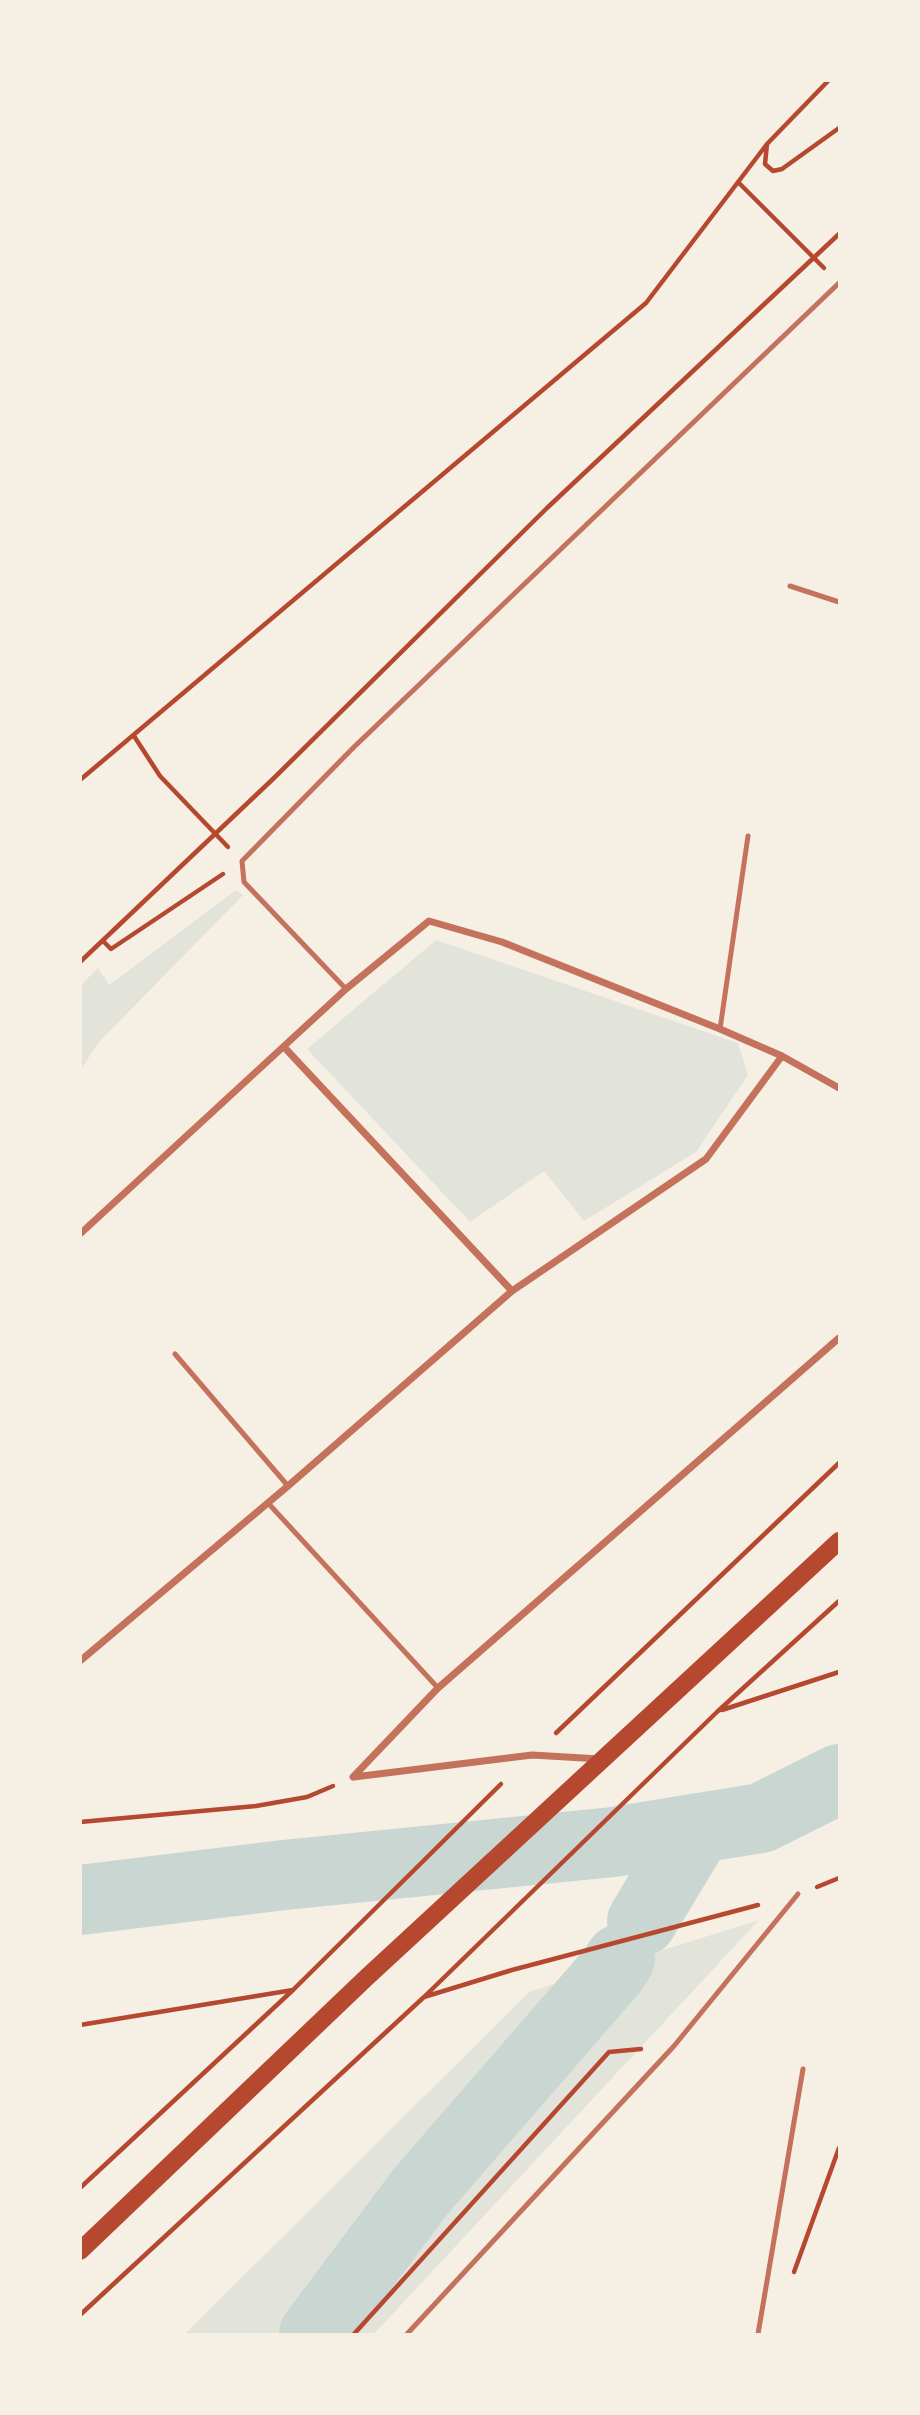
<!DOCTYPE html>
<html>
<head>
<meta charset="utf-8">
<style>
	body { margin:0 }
	#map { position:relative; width:920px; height:2415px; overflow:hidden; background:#f6efe4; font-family:"PT Sans",sans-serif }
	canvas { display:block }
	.frame { position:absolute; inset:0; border:82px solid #f6efe4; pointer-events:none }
</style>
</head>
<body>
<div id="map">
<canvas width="920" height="2415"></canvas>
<div class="frame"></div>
</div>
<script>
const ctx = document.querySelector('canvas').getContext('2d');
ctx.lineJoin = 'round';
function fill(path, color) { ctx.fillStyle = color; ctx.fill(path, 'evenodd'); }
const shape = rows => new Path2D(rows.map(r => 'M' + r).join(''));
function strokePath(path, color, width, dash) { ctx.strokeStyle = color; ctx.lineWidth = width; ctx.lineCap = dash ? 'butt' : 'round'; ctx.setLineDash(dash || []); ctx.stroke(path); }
fill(shape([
	[236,890,243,895,99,1042,81,1069,81,985,98,968,109,985],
	[436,940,738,1043,748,1075,696,1152,584,1221,544,1171,470,1222,307,1049],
	[759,1920,374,2334,185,2334,529,1992]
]), '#e2e4dc');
strokePath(shape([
	[80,1900,284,1875,613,1842,761,1818,839,1779],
	[642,1921,698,1828],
	[314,2334,421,2191,612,1971,620,1959]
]), '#c9d6d2', 70);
strokePath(shape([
	[829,80,767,144,765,164,773,171,782,169,839,128],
	[740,184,824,268],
	[134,736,160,776,228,847],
	[80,780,646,303,767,144],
	[103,941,111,949,223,874],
	[80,962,274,778,547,508,839,234],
	[722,1710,839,1672],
	[556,1733,839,1463],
	[80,1822,256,1806,307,1797,333,1786],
	[817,1887,839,1878],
	[425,1996,718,1711,839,1601],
	[80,2025,293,1990],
	[80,2188,293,1990,501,1784],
	[794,2272,839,2148],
	[80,2315,424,1997,512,1970,758,1905],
	[354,2334,609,2052,641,2049]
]), '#b5482f', 4.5);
strokePath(shape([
	[790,586,839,602],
	[346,989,244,882,242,861,354,747,839,283],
	[720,1029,748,836],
	[175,1354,288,1486],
	[268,1503,438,1688],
	[407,2334,674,2046,798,1894],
	[758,2334,803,2069]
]), '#c5725c', 5);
strokePath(shape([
	[284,1047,512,1291],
	[80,1234,346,989,429,921,502,942,720,1029,782,1056,839,1088],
	[80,1661,288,1486,512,1291,706,1159,782,1056],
	[353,1777,438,1688,839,1338],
	[354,1777,532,1755,600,1759]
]), '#c5725c', 7);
strokePath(shape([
	[80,2251,366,1978,839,1541]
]), '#b5482f', 18);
</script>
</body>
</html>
